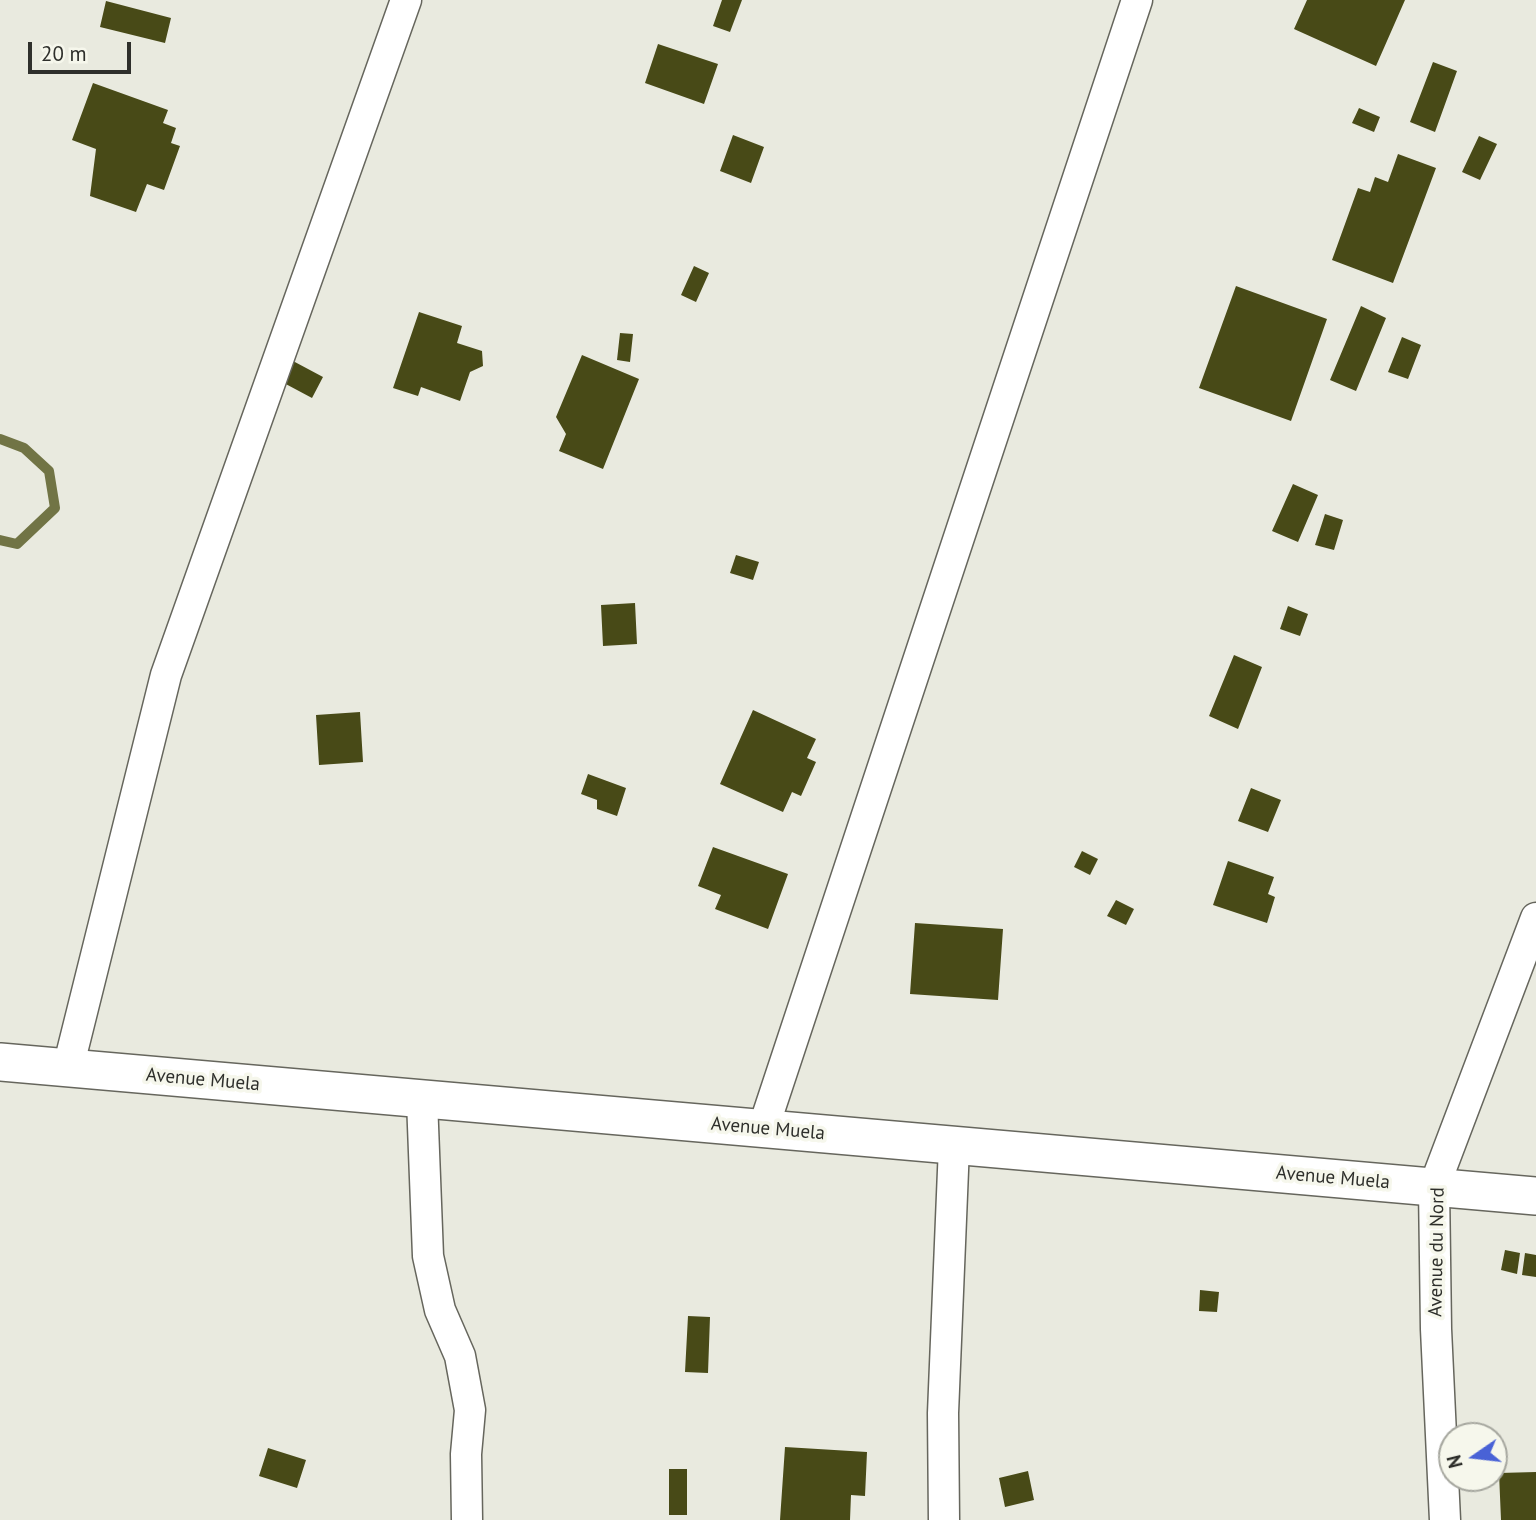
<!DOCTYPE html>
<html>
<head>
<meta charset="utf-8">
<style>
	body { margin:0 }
	#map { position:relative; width:1536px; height:1520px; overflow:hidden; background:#e9eadf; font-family:"PT Sans",sans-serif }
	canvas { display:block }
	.north { position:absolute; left:1438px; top:1422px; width:70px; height:70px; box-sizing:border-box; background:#f6f7ec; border:2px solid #a6a79f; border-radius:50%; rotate:256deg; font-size:19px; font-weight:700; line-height:28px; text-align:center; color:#2e2f2b }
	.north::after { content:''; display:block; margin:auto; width:24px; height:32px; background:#4962d6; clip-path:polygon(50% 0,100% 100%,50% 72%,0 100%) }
	.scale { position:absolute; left:28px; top:42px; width:103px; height:32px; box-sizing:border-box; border:4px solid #2e2f2b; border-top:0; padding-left:9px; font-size:21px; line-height:24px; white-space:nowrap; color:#2e2f2b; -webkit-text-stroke:5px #f6f7ec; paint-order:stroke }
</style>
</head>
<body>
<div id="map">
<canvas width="1536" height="1520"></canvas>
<div class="north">N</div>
<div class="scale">20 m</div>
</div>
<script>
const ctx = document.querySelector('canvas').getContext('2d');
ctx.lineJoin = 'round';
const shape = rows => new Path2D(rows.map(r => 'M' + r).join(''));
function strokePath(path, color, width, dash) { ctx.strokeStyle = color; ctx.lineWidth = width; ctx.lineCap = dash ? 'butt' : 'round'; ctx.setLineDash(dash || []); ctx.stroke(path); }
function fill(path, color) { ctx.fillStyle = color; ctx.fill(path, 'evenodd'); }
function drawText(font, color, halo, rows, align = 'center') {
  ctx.font = font + ' "PT Sans",sans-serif'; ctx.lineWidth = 7; ctx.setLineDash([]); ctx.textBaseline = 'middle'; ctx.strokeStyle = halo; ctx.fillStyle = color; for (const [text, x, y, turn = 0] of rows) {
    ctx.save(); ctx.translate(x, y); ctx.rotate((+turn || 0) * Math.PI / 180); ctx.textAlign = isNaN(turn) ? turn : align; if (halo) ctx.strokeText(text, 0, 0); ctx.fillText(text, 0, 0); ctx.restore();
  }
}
strokePath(shape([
	[0,439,24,448,49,471,55,508,17,544,0,540]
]), '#717445', 10);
fill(shape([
	[722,0,742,0,730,32,713,26],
	[1307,0,1405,0,1376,66,1294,29],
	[106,1,171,18,165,43,100,27],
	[658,44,718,64,704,104,645,83],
	[1433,62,1457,71,1435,132,1410,122],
	[93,83,168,110,163,123,176,128,171,143,180,146,164,190,147,184,136,212,90,196,96,149,72,140],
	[1359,108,1380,117,1374,132,1352,123],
	[733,135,764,147,751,183,720,171],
	[1479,136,1497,144,1480,180,1462,172],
	[1398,154,1436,168,1393,283,1332,260,1358,188,1370,192,1375,177,1388,182],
	[694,266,709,273,696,302,681,295],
	[1236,286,1327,319,1291,421,1199,388],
	[1361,306,1386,318,1356,391,1330,380],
	[419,312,462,326,457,343,482,351,483,366,470,372,460,401,421,387,418,396,393,388],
	[620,333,633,334,630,362,617,360],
	[1402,337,1421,345,1408,379,1388,372],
	[582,355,639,379,603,469,559,451,566,434,556,417],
	[293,361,323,377,312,398,282,382],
	[1293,484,1318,495,1298,542,1272,531],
	[1325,514,1343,520,1334,550,1315,545],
	[736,555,759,562,753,580,730,573],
	[635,603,637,644,603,646,601,605],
	[1288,606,1308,614,1300,636,1280,629],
	[1234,655,1262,667,1238,729,1209,716],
	[753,710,816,739,807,758,816,762,801,796,792,792,783,812,720,784],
	[360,712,363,762,319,765,316,715],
	[588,774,626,788,617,816,597,809,597,800,581,794],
	[1251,788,1281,800,1268,832,1238,821],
	[713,847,788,874,768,929,715,909,721,895,698,886],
	[1082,851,1098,859,1090,875,1074,867],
	[1228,861,1274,877,1268,894,1275,897,1267,923,1213,905],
	[1116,900,1134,909,1126,925,1107,916],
	[915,923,1003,929,998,1000,910,994],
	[1505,1250,1520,1253,1517,1274,1501,1270],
	[1525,1253,1536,1255,1536,1277,1522,1275],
	[1200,1290,1219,1292,1217,1312,1199,1311],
	[688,1316,710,1317,708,1373,685,1372],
	[785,1447,867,1452,865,1496,851,1495,850,1520,780,1520],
	[268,1448,306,1460,297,1488,259,1476],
	[669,1469,687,1469,687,1515,669,1515],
	[1028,1471,1034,1500,1005,1507,999,1478],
	[1536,1472,1536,1520,1501,1520,1499,1473]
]), '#484a17');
const minor = shape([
	[68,1068,166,675,406,0],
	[422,1100,428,1256,440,1310,460,1356,470,1410,466,1454,467,1520],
	[763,1129,1137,0],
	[944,1520,943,1413,954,1146],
	[1445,1520,1436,1329,1434,1187,1536,918]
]);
const tertiary = shape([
	[0,1062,1536,1196]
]);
strokePath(minor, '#66665d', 33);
strokePath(tertiary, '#66665d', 40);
strokePath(minor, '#fff', 30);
strokePath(tertiary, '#fff', 37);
drawText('19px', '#2e2f2b', '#f6f7ec', [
	["Avenue Muela",203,1080,5],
	["Avenue Muela",768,1129,5],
	["Avenue Muela",1333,1178,5],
	["Avenue du Nord",1437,1252,-89]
]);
</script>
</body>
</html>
